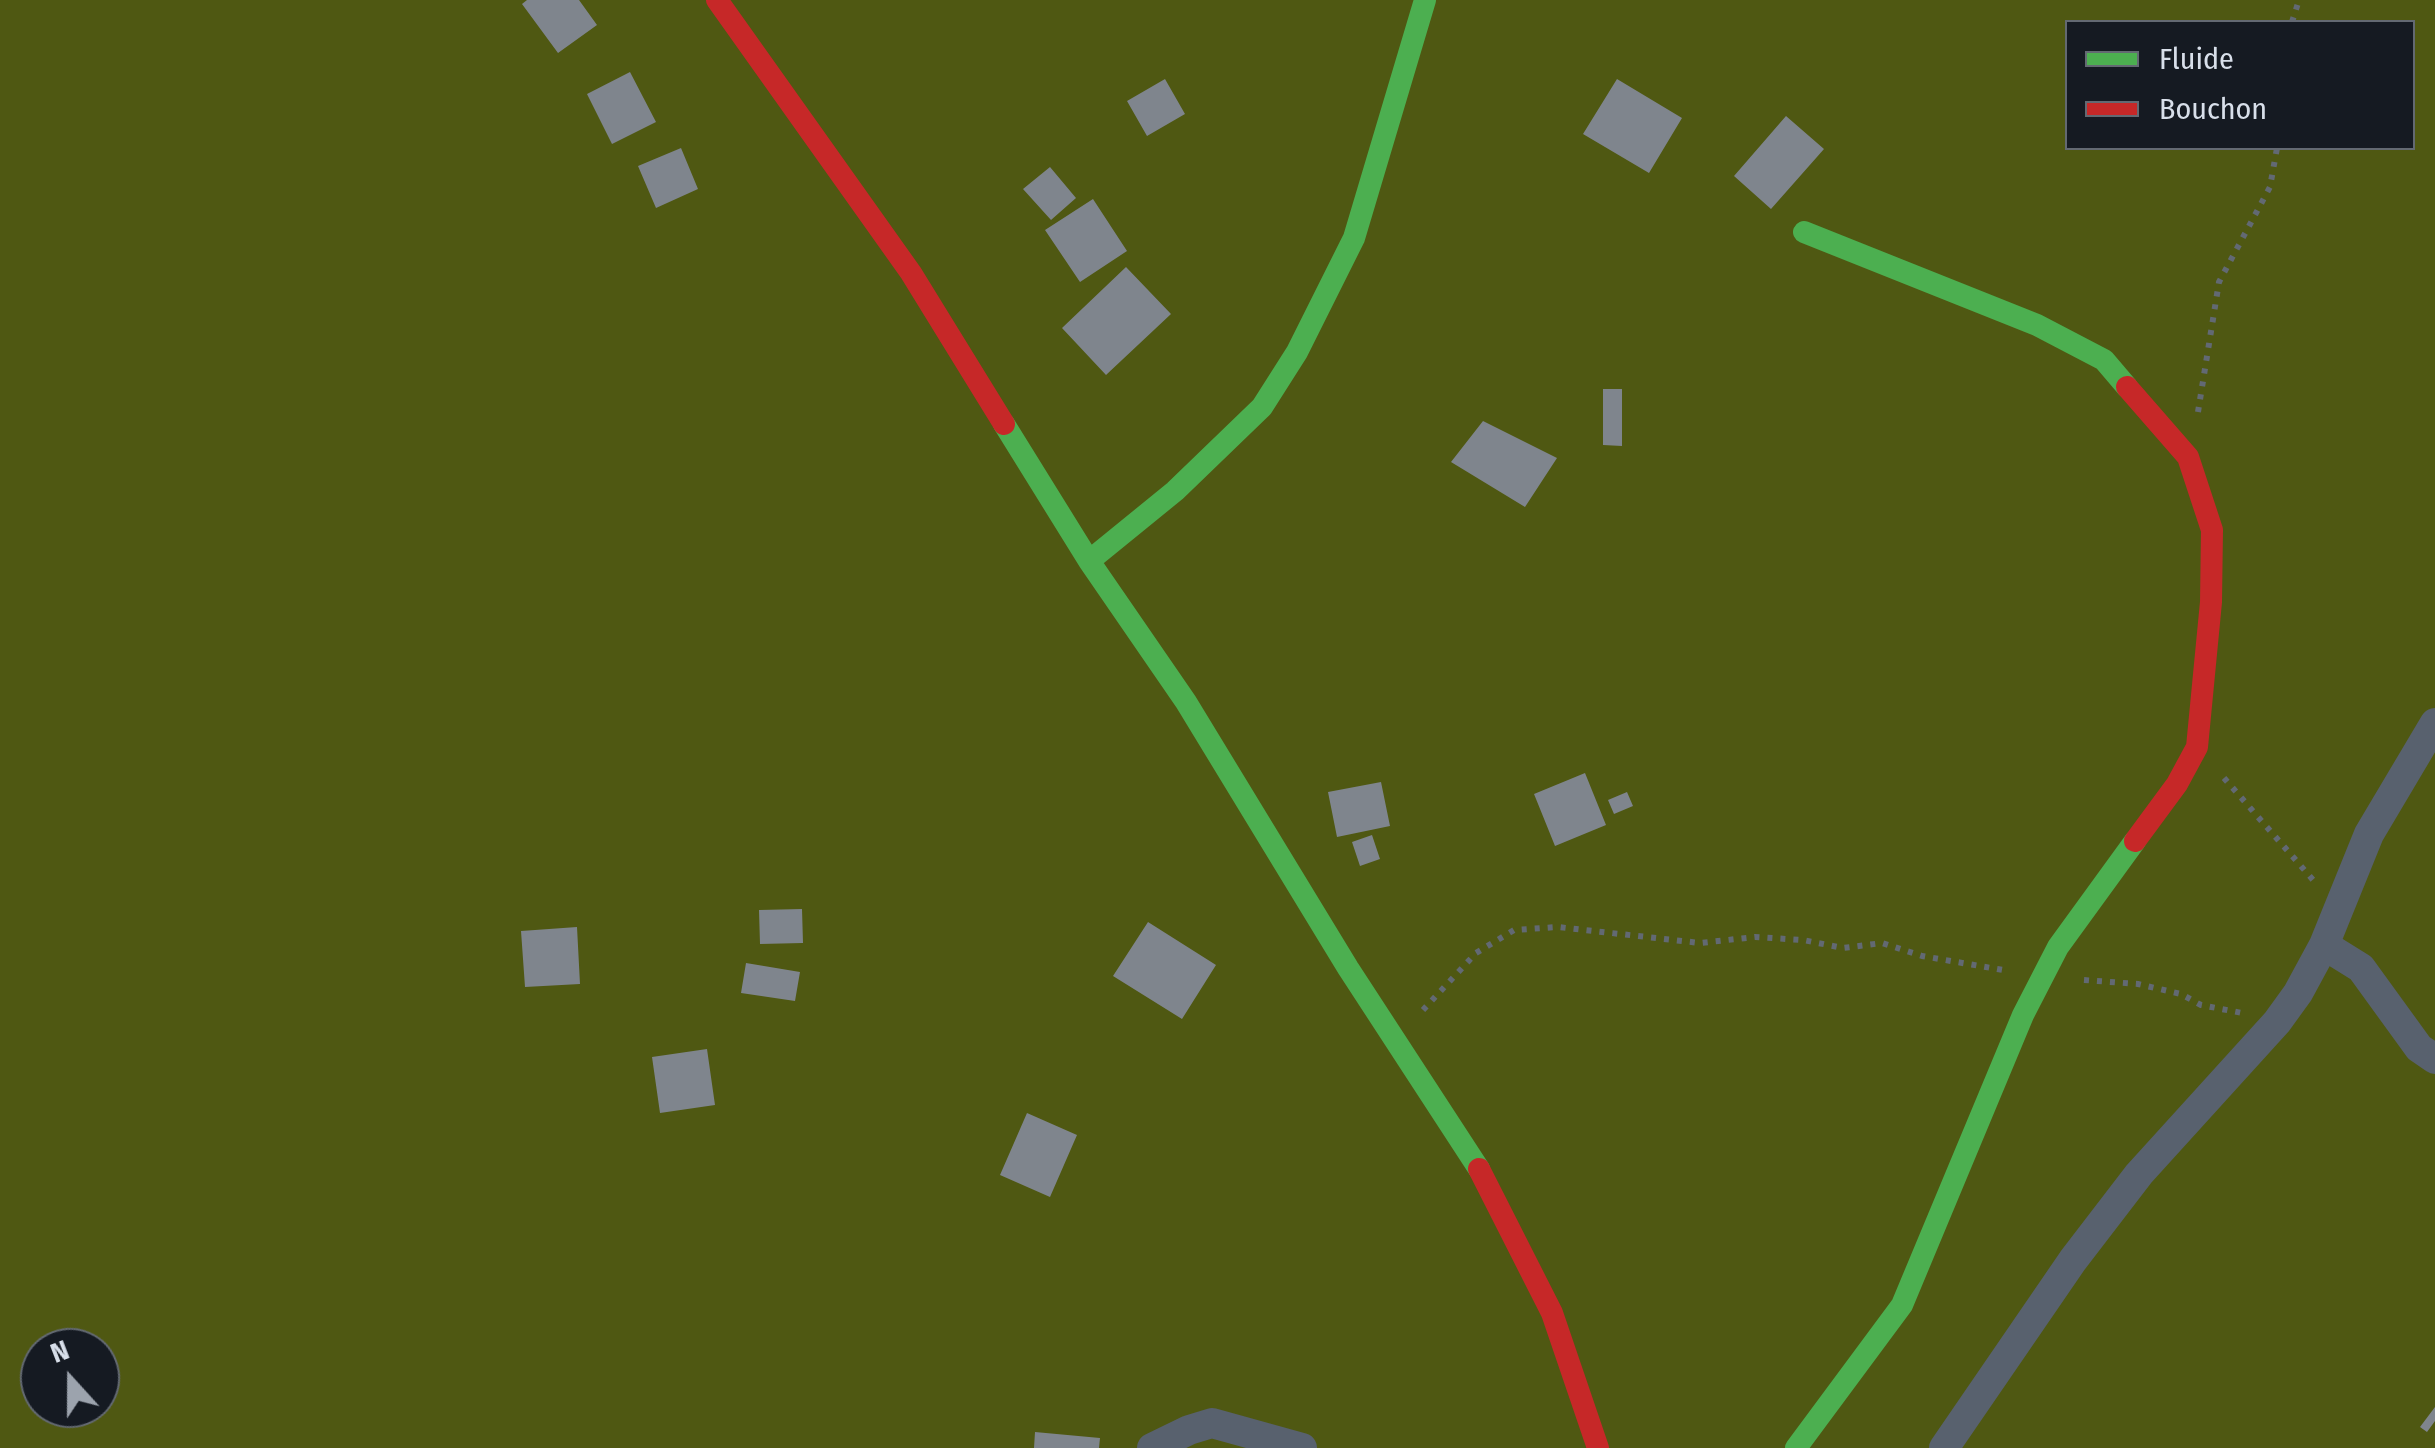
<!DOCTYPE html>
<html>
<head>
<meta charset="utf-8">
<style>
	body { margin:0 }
	#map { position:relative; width:2435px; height:1448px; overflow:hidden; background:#2e343d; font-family:"Fira Sans Condensed",sans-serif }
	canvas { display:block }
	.legend { position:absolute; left:2065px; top:20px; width:350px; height:130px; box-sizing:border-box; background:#151a22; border:2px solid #636972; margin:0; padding:12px 18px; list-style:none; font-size:30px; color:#d8dfea }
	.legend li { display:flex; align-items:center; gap:20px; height:50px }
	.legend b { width:50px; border:2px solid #636972 }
	.north { position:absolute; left:20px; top:1328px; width:100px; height:100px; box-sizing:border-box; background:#151a22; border:2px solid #636972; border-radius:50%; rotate:339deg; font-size:28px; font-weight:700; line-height:40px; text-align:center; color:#d8dfea }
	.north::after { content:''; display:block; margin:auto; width:35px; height:45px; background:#9ca3ad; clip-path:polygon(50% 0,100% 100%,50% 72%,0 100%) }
</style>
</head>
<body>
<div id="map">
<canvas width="2435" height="1448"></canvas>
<ul class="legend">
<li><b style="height:12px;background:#4caf50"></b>Fluide</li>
<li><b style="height:12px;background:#c62828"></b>Bouchon</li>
</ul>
<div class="north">N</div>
</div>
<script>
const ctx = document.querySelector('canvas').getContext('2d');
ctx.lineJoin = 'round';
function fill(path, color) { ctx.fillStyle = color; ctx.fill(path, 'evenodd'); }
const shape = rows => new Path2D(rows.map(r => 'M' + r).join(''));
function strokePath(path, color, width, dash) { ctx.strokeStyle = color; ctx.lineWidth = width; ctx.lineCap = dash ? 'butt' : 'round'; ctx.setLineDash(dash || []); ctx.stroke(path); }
fill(shape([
	[0,0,2435,0,2435,1448,0,1448],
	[2068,22,2412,22,2412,148,2068,148],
	[40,1348,100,1348,100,1408,40,1408]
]), '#4f5812');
fill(shape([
	[527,0,579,0,597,25,558,53,522,4],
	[630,72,656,122,612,144,587,94],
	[1165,79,1185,114,1147,136,1127,101],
	[1617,79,1682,118,1649,173,1583,134],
	[1786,116,1824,149,1771,209,1734,176],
	[681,148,698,189,656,208,638,166],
	[1050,167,1076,198,1051,220,1023,189],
	[1093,199,1127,251,1080,282,1045,230],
	[1126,267,1171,314,1106,375,1062,328],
	[1603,389,1622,389,1622,446,1603,445],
	[1483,421,1557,458,1525,507,1451,462],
	[1585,773,1606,825,1555,846,1534,794],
	[1381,782,1390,826,1337,837,1328,792],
	[1627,792,1633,806,1614,814,1608,800],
	[1372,835,1380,859,1360,866,1352,842],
	[802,909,803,943,760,944,759,910],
	[1148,922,1216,965,1182,1019,1113,976],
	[577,927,580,984,525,987,521,931],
	[746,963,800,972,795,1001,741,993],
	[707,1049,715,1105,660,1113,652,1057],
	[1027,1113,1077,1135,1050,1197,1000,1175],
	[2435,1407,2435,1421,2427,1432,2420,1427],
	[1035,1432,1100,1438,1099,1448,1034,1448]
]), '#7f858d');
strokePath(shape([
	[2292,22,2299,0],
	[2198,412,2219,282,2270,187,2277,148],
	[2224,778,2314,881],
	[2084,980,2138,984,2181,994,2201,1005,2242,1013],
	[1423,1010,1476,953,1514,930,1558,927,1700,943,1755,937,1803,940,1843,948,1882,943,1922,956,2003,970]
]), '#626973', 6, [5, 8]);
strokePath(shape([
	[2324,945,2361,968,2419,1048,2435,1059],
	[1152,1448,1189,1430,1212,1423,1302,1448],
	[1944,1448,2073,1260,2139,1174,2277,1022,2298,993,2324,945,2369,834,2435,723]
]), '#58616e', 30);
strokePath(shape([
	[1804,232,2037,325,2104,360,2127,387],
	[1004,424,1089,561,1186,702,1348,968,1479,1169],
	[1089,561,1175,491,1262,407,1297,352,1354,238,1425,0],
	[1796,1448,1902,1305,2023,1015,2058,947,2135,841]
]), '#4caf50', 22);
strokePath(shape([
	[717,0,911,273,1004,424],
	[2127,387,2188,457,2212,530,2211,602,2197,747,2177,784,2135,841],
	[1479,1169,1552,1313,1598,1448]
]), '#c62828', 22);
</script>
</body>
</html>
